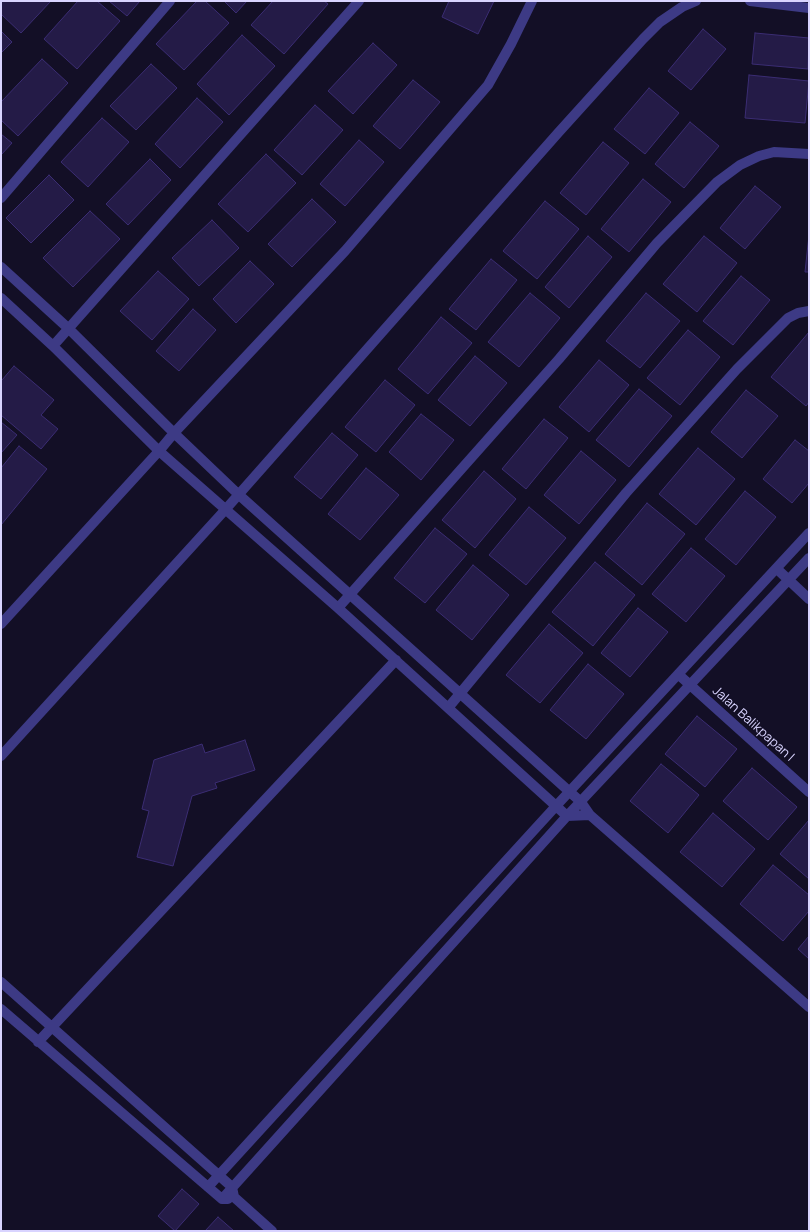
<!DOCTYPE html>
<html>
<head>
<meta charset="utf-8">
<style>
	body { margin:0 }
	#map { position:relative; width:810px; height:1232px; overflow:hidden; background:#130f26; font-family:Manrope,sans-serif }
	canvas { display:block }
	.frame { position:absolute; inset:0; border:2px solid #d9d4ff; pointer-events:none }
</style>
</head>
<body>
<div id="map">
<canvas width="810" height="1232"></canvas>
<div class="frame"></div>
</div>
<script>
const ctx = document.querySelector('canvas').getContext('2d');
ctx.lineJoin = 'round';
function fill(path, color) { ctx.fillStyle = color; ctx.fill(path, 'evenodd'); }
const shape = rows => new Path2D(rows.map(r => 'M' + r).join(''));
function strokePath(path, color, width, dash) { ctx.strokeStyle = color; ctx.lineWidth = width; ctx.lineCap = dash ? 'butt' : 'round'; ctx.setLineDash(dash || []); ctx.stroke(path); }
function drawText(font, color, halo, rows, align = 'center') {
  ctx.font = font + ' Manrope,sans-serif'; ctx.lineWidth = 3; ctx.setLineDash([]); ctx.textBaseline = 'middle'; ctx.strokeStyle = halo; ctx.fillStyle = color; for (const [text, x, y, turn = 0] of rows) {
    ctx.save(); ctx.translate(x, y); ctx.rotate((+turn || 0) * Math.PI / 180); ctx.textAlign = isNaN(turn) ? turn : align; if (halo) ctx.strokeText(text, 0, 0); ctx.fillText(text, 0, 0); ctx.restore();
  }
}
const building = shape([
	[1,1,51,1,21,33,1,14,1,1],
	[78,1,97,1,120,21,77,69,44,39,78,1],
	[109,1,140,1,127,16,109,1],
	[197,1,205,1,229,23,184,70,156,44,197,1],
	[224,1,247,1,236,13,224,1],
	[273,1,324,1,328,4,284,54,251,25,273,1],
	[449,1,494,1,478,34,442,17,449,1],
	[703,29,726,49,691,90,668,71,703,29],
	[1,31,12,42,1,53,1,31],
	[755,33,809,38,808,69,752,64,755,33],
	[242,35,275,66,229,115,197,84,242,35],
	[373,43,397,65,353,114,328,91,373,43],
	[42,59,68,83,18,136,1,120,1,102,42,59],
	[151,64,177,88,136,130,110,106,151,64],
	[749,75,809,81,805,123,745,118,749,75],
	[413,80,440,102,400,149,373,126,413,80],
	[649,88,679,113,645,154,614,129,649,88],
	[197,98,223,122,180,168,155,144,197,98],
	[315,105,343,130,302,175,274,150,315,105],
	[102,118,129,142,88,187,61,162,102,118],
	[690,122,719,146,684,188,655,164,690,122],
	[1,134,12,143,1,155,1,134],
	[359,140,384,162,345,206,320,184,359,140],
	[603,142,629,163,586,215,560,193,603,142],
	[266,154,296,183,248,232,218,204,266,154],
	[150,159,171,180,128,225,106,204,150,159],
	[49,175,74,200,31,243,6,218,49,175],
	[643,179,671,202,629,252,601,229,643,179],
	[755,186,781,207,745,249,720,228,755,186],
	[312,199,336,222,292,267,268,244,312,199],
	[545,201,579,229,537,279,503,251,545,201],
	[90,211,120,239,73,287,43,258,90,211],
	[212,220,239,248,199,286,172,258,212,220],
	[809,235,809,272,805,272,809,235],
	[588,236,612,257,569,308,545,287,588,236],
	[704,236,737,263,697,312,663,284,704,236],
	[491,259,517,280,476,330,449,309,491,259],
	[250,261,274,284,236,323,213,299,250,261],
	[158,271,189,299,152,340,120,311,158,271],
	[741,276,770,300,733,345,703,321,741,276],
	[530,293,560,318,519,367,488,342,530,293],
	[646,293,680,321,640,368,606,341,646,293],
	[193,309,216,330,179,371,156,351,193,309],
	[441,317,472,343,428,394,398,369,441,317],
	[688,330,720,357,680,405,647,378,688,330],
	[809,332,809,402,806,406,771,377,809,332],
	[475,356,507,383,470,426,438,400,475,356],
	[599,360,629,385,589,432,559,407,599,360],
	[14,366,54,400,41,415,58,429,41,449,1,415,1,379,2,380,14,366],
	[385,380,415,405,376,452,345,427,385,380],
	[639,389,672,416,629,467,596,440,639,389],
	[746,390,778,416,742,458,711,432,746,390],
	[421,414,454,440,421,480,389,452,421,414],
	[544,419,568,438,526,489,502,469,544,419],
	[1,422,17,435,1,453,1,422],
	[332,433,358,455,321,499,294,477,332,433],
	[795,440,809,451,809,483,792,503,763,479,795,440],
	[19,446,47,469,1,525,1,468,19,446],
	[698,448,735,479,696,525,659,494,698,448],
	[581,451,616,480,579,524,544,495,581,451],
	[366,468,399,495,360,540,328,514,366,468],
	[484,471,516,499,475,548,442,520,484,471],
	[745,491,776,517,736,565,705,539,745,491],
	[647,503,685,534,642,585,605,554,647,503],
	[529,507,566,538,526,585,489,555,529,507],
	[435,528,467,554,425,603,394,578,435,528],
	[691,548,725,576,686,622,652,594,691,548],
	[595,562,635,595,593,646,552,612,595,562],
	[473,565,509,595,472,640,436,610,473,565],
	[638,608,668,632,630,677,601,653,638,608],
	[549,624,583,653,540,703,506,675,549,624],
	[588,664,624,694,586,739,550,710,588,664],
	[697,716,737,749,705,787,665,754,697,716],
	[245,740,255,770,215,783,217,788,192,796,173,866,137,857,149,811,142,809,154,760,202,744,205,753,245,740],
	[661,764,699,795,668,833,630,801,661,764],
	[752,768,797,807,768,840,723,801,752,768],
	[713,813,755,849,722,887,680,852,713,813],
	[809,820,809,879,780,854,809,820],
	[773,865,809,895,809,911,783,941,740,904,773,865],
	[809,936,809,959,798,949,809,936],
	[182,1189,199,1204,175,1231,158,1216,182,1189],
	[218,1217,234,1231,205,1231,218,1217]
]);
fill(building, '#241b47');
strokePath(building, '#3b2d73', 1);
strokePath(shape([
	[750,1,809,8],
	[1,198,170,1],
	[1,267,69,329,174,433,238,494,581,802,590,815,809,1007],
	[1,298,53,346,159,451,338,608,567,816,590,815],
	[53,346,359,1],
	[777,569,809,599],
	[338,608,559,359,657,243,717,182,740,165,759,156,774,152,809,154],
	[1,624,159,451,174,433,345,251,488,85,511,44,532,1],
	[679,675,809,792],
	[448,708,626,493,737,369,788,318,798,313,809,311],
	[1,756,225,510,558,133,643,39,660,22,682,7,696,1],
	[1,982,232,1187,234,1197,272,1231],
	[1,1009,222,1199,228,1199],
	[38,1042,396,660],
	[208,1187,556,806,809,533],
	[222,1199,567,816,809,558]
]), '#3d3a85', 10);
drawText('13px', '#d9d4ff', '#130f26', [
	["Jalan Balikpapan I",753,724,42]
]);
</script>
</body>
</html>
